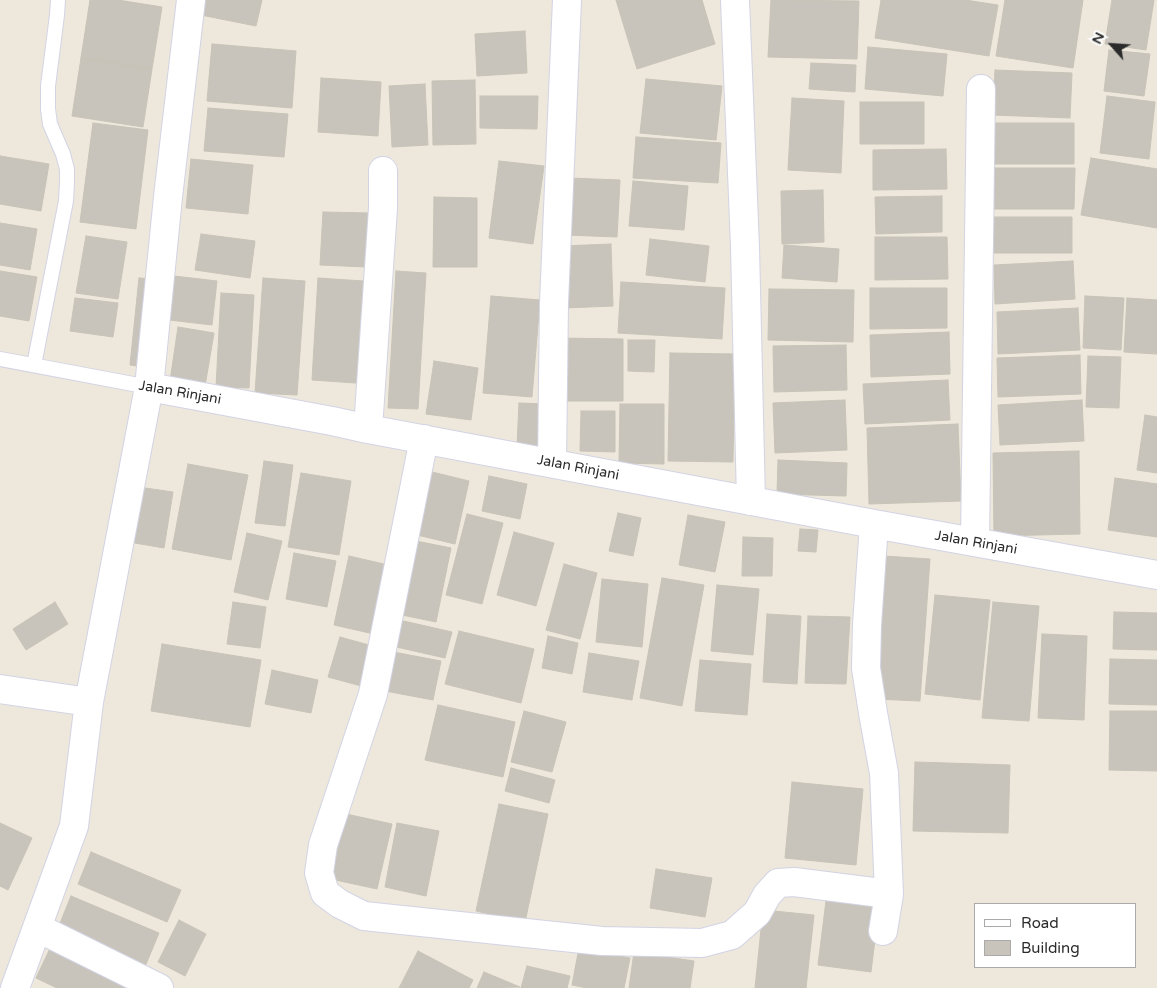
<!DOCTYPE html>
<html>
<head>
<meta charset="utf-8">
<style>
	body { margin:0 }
	#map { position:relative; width:1157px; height:988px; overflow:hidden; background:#ede7dc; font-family:"Varela Round",sans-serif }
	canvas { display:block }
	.legend { position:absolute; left:974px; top:903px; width:162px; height:65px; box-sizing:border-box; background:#fff; border:1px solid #aaa; margin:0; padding:6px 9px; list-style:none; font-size:15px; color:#2b2b2b }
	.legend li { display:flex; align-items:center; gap:10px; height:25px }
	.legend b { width:25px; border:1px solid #aaa }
	.north { position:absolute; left:1087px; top:20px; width:50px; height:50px; -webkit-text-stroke:4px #fff; paint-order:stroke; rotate:296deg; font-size:14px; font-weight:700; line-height:20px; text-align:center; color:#2b2b2b }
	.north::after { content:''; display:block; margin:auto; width:18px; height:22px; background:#2b2b2b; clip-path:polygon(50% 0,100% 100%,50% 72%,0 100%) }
</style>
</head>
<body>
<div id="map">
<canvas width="1157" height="988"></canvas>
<ul class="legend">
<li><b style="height:6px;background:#fff"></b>Road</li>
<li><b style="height:14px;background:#c8c4bc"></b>Building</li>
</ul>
<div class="north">N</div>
</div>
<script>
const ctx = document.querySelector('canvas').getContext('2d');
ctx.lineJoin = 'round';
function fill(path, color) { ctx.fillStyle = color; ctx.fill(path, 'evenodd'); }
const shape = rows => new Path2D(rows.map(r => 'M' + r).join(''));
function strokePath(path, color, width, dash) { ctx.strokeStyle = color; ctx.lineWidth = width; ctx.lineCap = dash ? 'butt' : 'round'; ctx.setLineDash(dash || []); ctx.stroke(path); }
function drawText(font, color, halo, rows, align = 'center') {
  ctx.font = font + ' "Varela Round",sans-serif'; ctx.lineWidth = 4.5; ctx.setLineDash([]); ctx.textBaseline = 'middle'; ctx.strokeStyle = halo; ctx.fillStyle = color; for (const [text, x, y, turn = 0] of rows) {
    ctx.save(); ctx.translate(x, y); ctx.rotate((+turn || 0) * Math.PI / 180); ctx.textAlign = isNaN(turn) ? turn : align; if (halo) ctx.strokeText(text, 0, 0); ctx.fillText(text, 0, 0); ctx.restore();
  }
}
const building = shape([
	[90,0,118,0,162,7,152,69,81,58,90,0],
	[204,0,262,0,256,26,201,15,204,0],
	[616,0,702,0,715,44,637,69,616,0],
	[771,0,859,1,857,59,768,57,771,0],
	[881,0,965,0,998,5,989,56,875,38,881,0],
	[1005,0,1083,0,1073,68,996,56,1005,0],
	[1112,0,1154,0,1146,50,1105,44,1112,0],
	[525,31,527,73,477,76,475,34,525,31],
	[212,44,296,51,292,108,207,101,212,44],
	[868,47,947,54,943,96,865,89,868,47],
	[1109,50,1150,54,1144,96,1104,91,1109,50],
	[81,58,152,69,143,127,72,116,81,58],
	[811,63,856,65,855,92,809,89,811,63],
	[995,70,1072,73,1070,118,993,115,995,70],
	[321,78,381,82,378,136,318,132,321,78],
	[646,79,722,86,716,140,640,133,646,79],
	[475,80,476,144,433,145,432,81,475,80],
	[425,84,428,145,392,147,389,86,425,84],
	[480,96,538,96,537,129,480,128,480,96],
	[1107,96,1155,102,1149,159,1100,153,1107,96],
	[792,98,844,101,841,173,788,170,792,98],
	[860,102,924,102,924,144,860,144,860,102],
	[208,108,288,114,284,157,204,151,208,108],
	[93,123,148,130,136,229,80,222,93,123],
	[993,123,1074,123,1074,164,993,164,993,123],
	[636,137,721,143,718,183,633,178,636,137],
	[946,149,947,189,873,190,873,150,946,149],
	[0,156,49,164,41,211,0,204,0,156],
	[1091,158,1157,169,1157,228,1081,215,1091,158],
	[191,159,253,165,248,214,186,208,191,159],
	[499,161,544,166,533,244,489,238,499,161],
	[992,168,1075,168,1074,209,992,209,992,168],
	[569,178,620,180,617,237,566,235,569,178],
	[633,181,688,186,684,230,629,226,633,181],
	[823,190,824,242,782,244,781,191,823,190],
	[942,196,942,232,876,234,875,197,942,196],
	[434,197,477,198,477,267,433,267,434,197],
	[323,212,369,213,367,267,320,265,323,212],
	[992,217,1072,217,1072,253,992,253,992,217],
	[0,223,37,229,30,270,0,265,0,223],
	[201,234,255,241,250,278,195,270,201,234],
	[86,236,127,242,118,299,76,293,86,236],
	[875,237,947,237,948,279,875,280,875,237],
	[650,239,709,246,705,282,646,275,650,239],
	[611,244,613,306,565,308,563,246,611,244],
	[784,245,839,249,837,282,782,278,784,245],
	[1073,261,1075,299,995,304,994,265,1073,261],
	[0,271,37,277,29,321,0,316,0,271],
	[396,271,426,273,418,409,388,408,396,271],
	[174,276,217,281,212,325,169,320,174,276],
	[139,278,153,279,144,367,130,365,139,278],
	[263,278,305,281,297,395,255,393,263,278],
	[318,278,363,281,356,383,312,380,318,278],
	[621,282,725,288,722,339,618,333,621,282],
	[870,288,947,288,947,328,870,329,870,288],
	[769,289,854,290,853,342,768,340,769,289],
	[221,293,254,295,249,388,216,387,221,293],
	[491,296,540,300,532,397,483,393,491,296],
	[1085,296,1124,298,1121,350,1083,348,1085,296],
	[75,298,118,303,113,337,70,331,75,298],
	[1127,298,1157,300,1157,354,1124,352,1127,298],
	[1078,308,1080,350,998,354,997,312,1078,308],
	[178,327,214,333,205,386,170,381,178,327],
	[949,332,950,374,871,377,870,335,949,332],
	[558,338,623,339,623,401,558,401,558,338],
	[628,340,655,340,654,372,628,371,628,340],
	[846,345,847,390,774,392,773,346,846,345],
	[670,353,735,354,733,462,668,461,670,353],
	[1080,355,1081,394,998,397,997,358,1080,355],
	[1088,356,1121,357,1119,408,1086,407,1088,356],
	[434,361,478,368,471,420,426,414,434,361],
	[948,380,950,420,865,424,863,384,948,380],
	[845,400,847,450,775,453,773,403,845,400],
	[1082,400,1084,441,1000,445,998,405,1082,400],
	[519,403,546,404,545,447,517,446,519,403],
	[620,404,664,404,664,464,619,463,620,404],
	[581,411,615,411,615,452,580,451,581,411],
	[1145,415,1157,417,1157,473,1137,470,1145,415],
	[958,424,961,501,869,504,867,428,958,424],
	[1079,451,1080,534,994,536,993,453,1079,451],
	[778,460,847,463,846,496,777,494,778,460],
	[264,461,293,465,285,526,255,523,264,461],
	[188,464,248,475,231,560,172,549,188,464],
	[428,471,469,481,455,544,413,534,428,471],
	[301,473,351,481,339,555,288,547,301,473],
	[489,476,527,484,520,519,482,511,489,476],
	[1115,478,1157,484,1157,537,1108,530,1115,478],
	[138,487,173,492,164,548,129,542,138,487],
	[618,513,641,518,633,556,609,551,618,513],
	[467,514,503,523,482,604,446,595,467,514],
	[688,515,725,522,715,572,679,565,688,515],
	[800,529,818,530,816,552,798,551,800,529],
	[514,532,554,543,536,606,497,595,514,532],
	[247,533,282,541,268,600,234,592,247,533],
	[743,537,773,538,772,576,742,576,743,537],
	[411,540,451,548,436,622,397,614,411,540],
	[294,553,336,561,327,607,286,599,294,553],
	[349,556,388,565,374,634,334,625,349,556],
	[884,556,930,559,920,701,875,699,884,556],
	[564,564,597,573,580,639,546,630,564,564],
	[662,578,704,585,682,706,640,698,662,578],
	[602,579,648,584,642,647,596,642,602,579],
	[717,585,759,589,753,655,711,651,717,585],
	[935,595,990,600,980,700,925,694,935,595],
	[55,602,68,624,26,650,13,629,55,602],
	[233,602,266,607,260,648,227,644,233,602],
	[993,602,1039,606,1029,721,982,718,993,602],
	[1114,612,1157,613,1157,650,1113,649,1114,612],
	[767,614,801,616,797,684,763,682,767,614],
	[808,616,850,617,846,684,805,683,808,616],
	[399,620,452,632,445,658,392,646,399,620],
	[459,631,534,649,521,703,445,684,459,631],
	[1042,634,1087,636,1084,720,1038,718,1042,634],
	[548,636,578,643,572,674,542,668,548,636],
	[340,637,376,647,365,687,328,677,340,637],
	[162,644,261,660,250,727,151,711,162,644],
	[388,651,441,661,433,700,380,690,388,651],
	[589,653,639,661,632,700,583,692,589,653],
	[1110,659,1157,660,1157,705,1109,704,1110,659],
	[700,660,751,664,747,715,695,711,700,660],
	[272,670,318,680,311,713,265,704,272,670],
	[438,705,515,722,503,777,425,760,438,705],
	[524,711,566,722,552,772,511,762,524,711],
	[1110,711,1157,711,1157,771,1109,770,1110,711],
	[915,762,1010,765,1008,833,913,831,915,762],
	[511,768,555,780,549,803,505,791,511,768],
	[792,782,863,789,856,865,785,858,792,782],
	[499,804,548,814,525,922,476,911,499,804],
	[346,814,392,824,377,889,331,879,346,814],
	[0,823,32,838,8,890,0,886,0,823],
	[397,823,439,831,426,896,385,887,397,823],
	[91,852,181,890,167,922,78,884,91,852],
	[656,869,712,878,705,917,650,908,656,869],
	[71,896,159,933,144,969,56,933,71,896],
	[826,901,879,907,871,972,818,965,826,901],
	[763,910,814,915,806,988,755,988,763,910],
	[179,920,206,934,185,976,158,962,179,920],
	[54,940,136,988,57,988,36,978,54,940],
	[579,948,630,958,624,988,587,988,572,985,579,948],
	[418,951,473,980,469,988,399,988,418,951],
	[634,952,694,961,690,988,629,988,634,952],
	[527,966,570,976,567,988,521,988,527,966],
	[484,972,520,987,477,988,484,972]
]);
fill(building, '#c8c4bc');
strokePath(building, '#c8c3b6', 1);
const service = shape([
	[0,359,149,387],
	[34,365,66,201,67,183,67,169,63,154,50,124,48,109,48,86,57,15,58,0]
]);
const minor = shape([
	[735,0,745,247,751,501],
	[149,387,332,421,368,429,874,524,1157,575],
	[368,429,383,208,383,171],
	[424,439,373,694,323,845,319,873,325,893,340,904,364,916,602,941,702,943,732,935,757,913,767,895,778,883,794,882,889,894],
	[552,463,554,303,567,0],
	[874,524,867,625,866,668,873,713,884,773,889,894,883,931],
	[975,542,981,89],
	[0,689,89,702],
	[38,928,159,988],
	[15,988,74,826,89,702,149,387,168,197,191,0]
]);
strokePath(service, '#d2d4e4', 16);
strokePath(minor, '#d2d4e4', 30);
strokePath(service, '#fff', 14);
strokePath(minor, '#fff', 28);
drawText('14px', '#2b2b2b', '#fff', [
	["Jalan Rinjani",180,393,10],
	["Jalan Rinjani",578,468,11],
	["Jalan Rinjani",976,543,10]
]);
</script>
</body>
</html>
